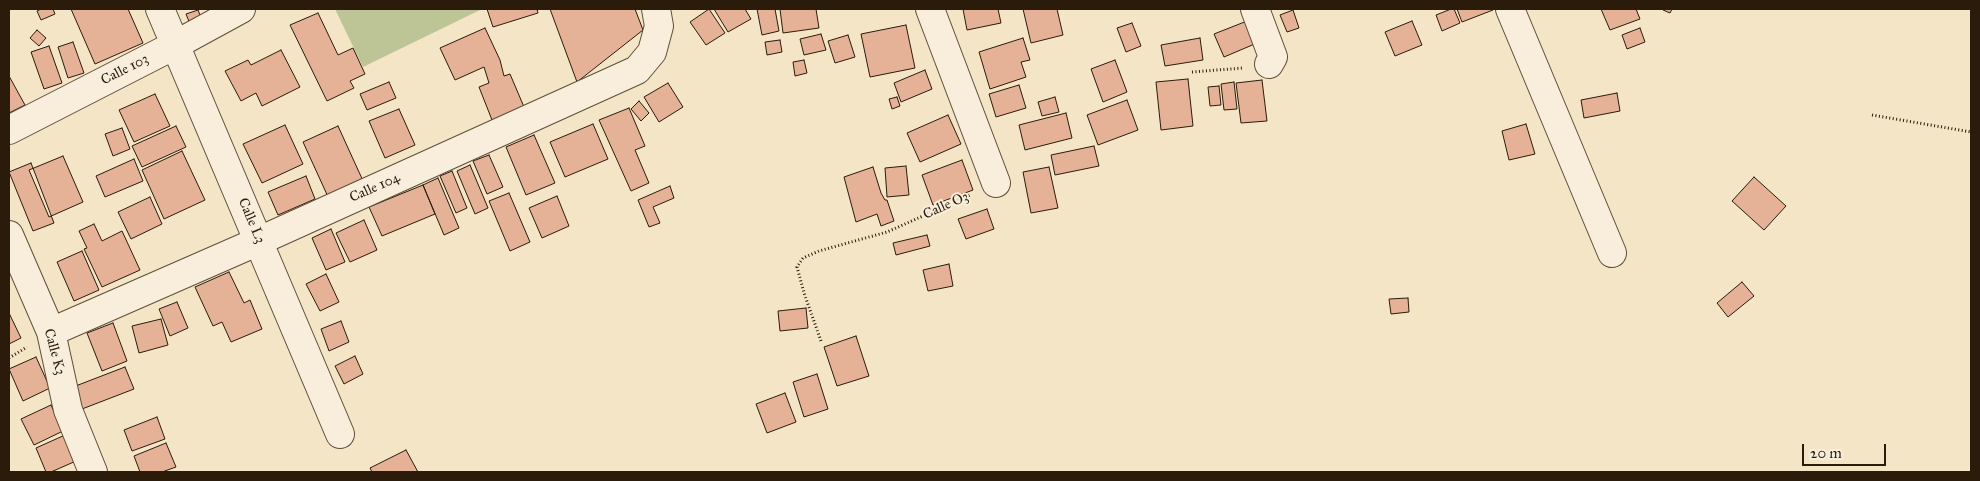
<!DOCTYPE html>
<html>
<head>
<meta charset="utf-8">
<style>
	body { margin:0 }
	#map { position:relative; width:1980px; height:481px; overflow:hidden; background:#f5e5c7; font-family:"IM FELL Great Primer",serif }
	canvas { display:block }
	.frame { position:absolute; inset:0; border:10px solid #2a1b0a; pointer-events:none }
	.scale { position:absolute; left:1802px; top:444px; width:84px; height:22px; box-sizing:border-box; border:2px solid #2a1b0a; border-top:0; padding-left:6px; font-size:15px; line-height:18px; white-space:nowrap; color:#2a1b0a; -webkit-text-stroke:4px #f8eedb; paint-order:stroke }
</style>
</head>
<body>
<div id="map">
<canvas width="1980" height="481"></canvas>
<div class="frame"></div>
<div class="scale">20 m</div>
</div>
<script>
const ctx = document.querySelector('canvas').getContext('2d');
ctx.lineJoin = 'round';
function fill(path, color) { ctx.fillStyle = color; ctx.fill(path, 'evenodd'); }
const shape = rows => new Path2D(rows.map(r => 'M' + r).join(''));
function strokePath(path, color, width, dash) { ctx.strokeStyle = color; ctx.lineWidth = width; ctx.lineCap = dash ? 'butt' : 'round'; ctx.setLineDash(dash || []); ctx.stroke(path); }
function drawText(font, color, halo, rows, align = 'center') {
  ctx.font = font + ' "IM FELL Great Primer",serif'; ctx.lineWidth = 4; ctx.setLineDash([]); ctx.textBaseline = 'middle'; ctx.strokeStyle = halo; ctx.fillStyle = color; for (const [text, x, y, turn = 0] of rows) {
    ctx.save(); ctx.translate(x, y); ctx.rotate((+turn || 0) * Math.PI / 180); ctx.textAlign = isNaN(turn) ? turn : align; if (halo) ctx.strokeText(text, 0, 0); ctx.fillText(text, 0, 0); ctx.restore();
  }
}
fill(shape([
	[335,9,482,9,363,67]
]), '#bdc495');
const building = shape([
	[41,9,53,9,55,14,41,20,37,11,41,9],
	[71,9,128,9,143,43,95,64,71,9],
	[487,9,537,9,538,13,493,27,487,9],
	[550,9,635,9,643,30,577,82,550,9],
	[709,9,725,33,706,45,690,22,709,9],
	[714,9,745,9,751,19,728,32,714,9],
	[757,9,775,9,779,31,762,35,757,9],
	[780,9,816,9,819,28,783,33,780,9],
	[963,9,998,9,1001,23,967,30,963,9],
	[1023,9,1057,9,1063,35,1031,43,1023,9],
	[1451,9,1454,9,1460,23,1442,31,1436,15,1451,9],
	[1457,9,1493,9,1493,10,1462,22,1457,9],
	[1601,9,1636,9,1640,19,1610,30,1601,9],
	[1663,9,1672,9,1670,13,1663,10,1663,9],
	[198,10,204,25,192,29,186,14,198,10],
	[1293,10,1299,28,1287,32,1280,15,1293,10],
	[318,13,338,55,353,48,365,74,350,81,354,88,327,101,290,25,318,13],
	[1247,21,1257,43,1224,57,1214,34,1247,21],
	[1412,21,1422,45,1395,56,1385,32,1412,21],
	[1132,23,1141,46,1126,52,1117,28,1132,23],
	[906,25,915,68,870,77,861,34,906,25],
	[485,28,500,60,504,76,510,74,524,107,492,120,479,87,489,83,484,67,455,80,440,48,485,28],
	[1640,28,1645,42,1627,49,1622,35,1640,28],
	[37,30,46,38,39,46,30,38,37,30],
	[821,34,826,50,804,55,800,39,821,34],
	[848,35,855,57,835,63,828,41,848,35],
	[1023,38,1030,60,1021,62,1026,77,990,89,979,52,1023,38],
	[1200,38,1203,60,1165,66,1161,45,1200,38],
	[780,40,782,52,767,55,765,42,780,40],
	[73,42,84,73,68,78,58,47,73,42],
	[49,46,62,83,44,89,31,52,49,46],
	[281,50,300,87,262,106,256,93,241,101,225,71,248,60,251,65,281,50],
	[804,60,807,73,795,76,793,62,804,60],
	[1115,60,1127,92,1103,102,1091,69,1115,60],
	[925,70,932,89,901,102,894,83,925,70],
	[9,76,25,105,9,113,9,76],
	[1188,79,1193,126,1161,130,1156,82,1188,79],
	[1262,80,1267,121,1241,123,1236,83,1262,80],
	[389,82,396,98,367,110,360,94,389,82],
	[1234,82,1237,109,1224,110,1221,84,1234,82],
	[668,83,683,107,659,122,644,97,668,83],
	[1019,85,1026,108,996,117,989,94,1019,85],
	[1219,86,1221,105,1210,106,1208,87,1219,86],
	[1617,93,1620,111,1584,118,1581,100,1617,93],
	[155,94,170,126,134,142,119,110,155,94],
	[897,97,900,106,892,109,889,99,897,97],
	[1055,97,1059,112,1042,116,1038,102,1055,97],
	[1127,100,1138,130,1098,145,1087,115,1127,100],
	[639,101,649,113,641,121,631,109,639,101],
	[629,108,645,146,635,150,649,183,631,191,599,120,629,108],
	[399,109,415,145,385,158,369,121,399,109],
	[1066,113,1072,138,1025,150,1019,125,1066,113],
	[948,115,961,144,920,162,907,133,948,115],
	[593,124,608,159,565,177,550,142,593,124],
	[1526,124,1535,154,1509,160,1502,131,1526,124],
	[285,125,303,164,262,183,243,144,285,125],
	[176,126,186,147,142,167,132,146,176,126],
	[338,126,364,183,329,199,303,142,338,126],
	[122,128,130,149,113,156,105,134,122,128],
	[534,135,555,183,526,195,506,147,534,135],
	[1094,146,1099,166,1055,175,1051,155,1094,146],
	[182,151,205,200,164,219,142,170,182,151],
	[489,155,503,187,487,194,473,161,489,155],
	[63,156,83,202,49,217,29,170,63,156],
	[134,159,143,181,105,197,96,176,134,159],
	[962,160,973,190,933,205,922,175,962,160],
	[31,163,54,223,33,231,9,172,31,163],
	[470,165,488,208,475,214,457,171,470,165],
	[906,166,909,195,887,197,885,168,906,166],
	[873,167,881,193,885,200,887,200,894,221,881,226,877,214,856,222,844,177,873,167],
	[1049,167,1058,208,1031,213,1023,172,1049,167],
	[452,171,467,208,456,213,440,176,452,171],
	[306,176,315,199,278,215,268,192,306,176],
	[1754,177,1786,206,1764,230,1732,201,1754,177],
	[438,178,459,228,444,235,423,185,438,178],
	[423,185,435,214,382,236,369,207,423,185],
	[670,186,674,198,653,207,660,223,649,227,638,200,670,186],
	[509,193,530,242,510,251,489,201,509,193],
	[557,196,569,226,542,238,529,208,557,196],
	[150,197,162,224,131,239,118,212,150,197],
	[987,209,994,229,966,239,958,219,987,209],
	[364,220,377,250,350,262,336,233,364,220],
	[94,224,102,241,122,231,140,270,102,287,84,249,87,248,79,231,94,224],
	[331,229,345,262,326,270,312,238,331,229],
	[927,235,930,246,896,255,893,243,927,235],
	[82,251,99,290,74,301,57,262,82,251],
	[949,264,953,286,928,291,923,270,949,264],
	[229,272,244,303,250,300,262,329,231,342,222,322,213,326,195,287,229,272],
	[326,274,339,302,320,311,306,284,326,274],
	[1742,282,1754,296,1728,317,1717,303,1742,282],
	[1408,298,1409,312,1391,314,1389,299,1408,298],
	[177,302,188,328,170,336,159,309,177,302],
	[806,308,808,328,780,331,778,311,806,308],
	[9,313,21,338,9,344,9,313],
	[161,319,168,345,139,353,132,326,161,319],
	[341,321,349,342,329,351,321,329,341,321],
	[113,323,127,361,102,371,87,333,113,323],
	[856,336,869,376,837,386,824,347,856,336],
	[355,356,363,374,344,384,335,366,355,356],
	[36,357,50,388,23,401,9,369,36,357],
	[125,367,134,389,82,409,73,387,125,367],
	[817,374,828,409,804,417,793,382,817,374],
	[785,393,796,422,767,433,756,404,785,393],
	[51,405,63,431,34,445,21,419,51,405],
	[157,417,165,439,132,451,124,430,157,417],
	[65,435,76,461,51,472,46,472,36,448,65,435],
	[166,443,176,467,162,472,140,472,134,456,166,443],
	[406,450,418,472,372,472,370,468,406,450]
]);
fill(building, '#e5b197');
strokePath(building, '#2a1b0a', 1);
const minor = shape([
	[160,9,340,434],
	[930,9,996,183],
	[1255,9,1273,57,1269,64],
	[1510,9,1612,253],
	[9,130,175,45,241,9],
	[9,235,51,332,68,410,93,472],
	[51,332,259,241,637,70,652,52,659,26,656,9]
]);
strokePath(minor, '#5d4e39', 30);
strokePath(shape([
	[1192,72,1243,68],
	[1872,115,1971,132],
	[821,341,804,293,797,267,803,258,819,251,887,232,970,195],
	[9,358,27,347]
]), '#2a1b0a', 3, [1, 2.5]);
strokePath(minor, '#f8eedb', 28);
drawText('14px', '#2a1b0a', '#f8eedb', [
	["Calle 103",125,70,-27],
	["Calle 104",375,188,-24],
	["Calle O3",946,206,-24],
	["Calle L3",251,221,67],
	["Calle K3",54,352,75]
]);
</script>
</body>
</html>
